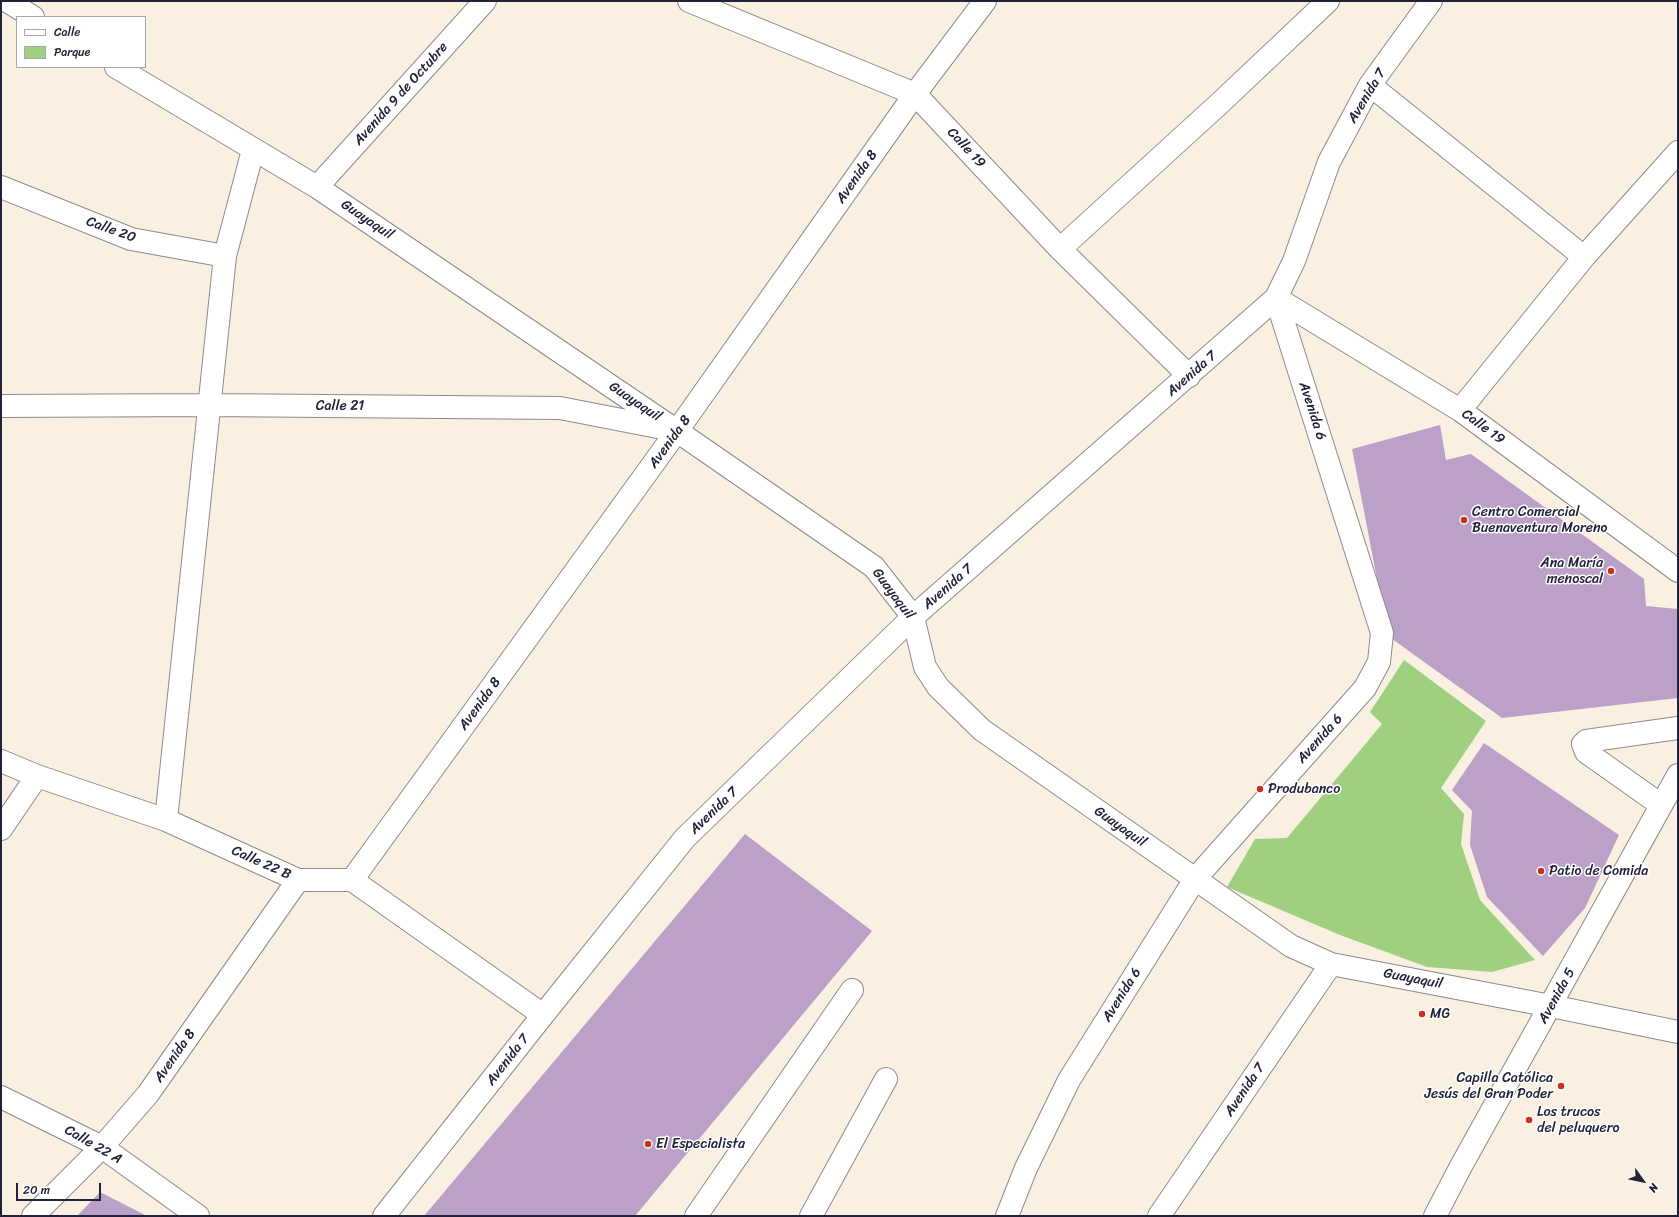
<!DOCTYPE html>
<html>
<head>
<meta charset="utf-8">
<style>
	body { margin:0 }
	#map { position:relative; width:1679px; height:1217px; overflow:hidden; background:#f9f0e2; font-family:Sriracha,sans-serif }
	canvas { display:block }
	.frame { position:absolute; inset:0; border:2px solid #22223b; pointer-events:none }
	.legend { position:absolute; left:16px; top:16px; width:130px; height:52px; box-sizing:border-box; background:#fff; border:1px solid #a7a7b1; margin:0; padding:5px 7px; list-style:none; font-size:12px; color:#22223b }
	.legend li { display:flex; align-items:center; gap:8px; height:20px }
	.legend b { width:20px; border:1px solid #a7a7b1 }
	.north { position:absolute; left:1623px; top:1161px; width:40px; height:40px; -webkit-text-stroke:3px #fff; paint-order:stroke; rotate:123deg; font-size:11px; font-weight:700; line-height:16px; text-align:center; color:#22223b }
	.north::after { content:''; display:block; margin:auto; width:14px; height:18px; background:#22223b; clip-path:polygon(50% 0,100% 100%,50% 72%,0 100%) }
	.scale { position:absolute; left:16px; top:1183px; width:85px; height:18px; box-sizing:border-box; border:2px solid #22223b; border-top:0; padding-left:5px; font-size:12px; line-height:14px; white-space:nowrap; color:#22223b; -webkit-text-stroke:3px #fff; paint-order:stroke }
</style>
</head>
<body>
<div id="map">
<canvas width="1679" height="1217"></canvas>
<div class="frame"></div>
<ul class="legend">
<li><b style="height:5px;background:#fff"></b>Calle</li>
<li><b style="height:11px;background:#9fd07f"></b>Parque</li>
</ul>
<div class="north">N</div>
<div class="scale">20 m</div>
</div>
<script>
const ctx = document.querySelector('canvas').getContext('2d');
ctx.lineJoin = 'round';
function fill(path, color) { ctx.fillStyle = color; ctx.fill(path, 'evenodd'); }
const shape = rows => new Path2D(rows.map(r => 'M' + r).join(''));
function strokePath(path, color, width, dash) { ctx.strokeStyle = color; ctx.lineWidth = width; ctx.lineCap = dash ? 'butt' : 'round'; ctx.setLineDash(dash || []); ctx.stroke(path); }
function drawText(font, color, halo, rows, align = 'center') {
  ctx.font = font + ' Sriracha,sans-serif'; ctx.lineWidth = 3; ctx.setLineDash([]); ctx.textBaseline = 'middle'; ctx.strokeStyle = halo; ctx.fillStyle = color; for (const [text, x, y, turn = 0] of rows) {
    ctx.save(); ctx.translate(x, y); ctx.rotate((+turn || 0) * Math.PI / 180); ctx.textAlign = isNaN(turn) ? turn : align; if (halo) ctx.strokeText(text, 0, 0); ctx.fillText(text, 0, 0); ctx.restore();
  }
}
fill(shape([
	[1404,660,1486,721,1441,788,1464,814,1461,844,1480,900,1535,960,1492,972,1427,967,1340,935,1227,887,1255,839,1287,838,1382,724,1370,712]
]), '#9fd07f');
fill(shape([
	[1440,425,1446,460,1471,454,1644,579,1646,606,1678,609,1678,698,1502,718,1388,636,1352,449],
	[1484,743,1619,835,1585,908,1543,956,1487,897,1470,845,1472,811,1452,790],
	[745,834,872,931,635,1216,424,1216],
	[100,1192,147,1216,77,1216]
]), '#bba0c7');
const minor = shape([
	[7,1,33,17],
	[689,1,915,94,1060,249,1189,376],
	[116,67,317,187,677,431,874,567,913,617,925,667,938,687,982,730,1291,946,1331,964,1551,1006,1678,1032],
	[1370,85,1584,257],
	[1,187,131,239,225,256],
	[317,187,485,1],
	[1060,249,1220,103,1328,1],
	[1276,298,1460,410,1678,571],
	[1,406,208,405,560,408,668,429],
	[1460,410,1584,257,1678,152],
	[1,761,37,776,166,820,298,880,352,880,543,1015],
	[1661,805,1586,752,1583,744,1586,741,1678,728],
	[166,820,225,256,253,150],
	[1,829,37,776],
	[352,880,677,431,915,94,985,1],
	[1,1097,102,1147,198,1216],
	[33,1216,102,1147,148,1094,298,880],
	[384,1216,543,1015,685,838,913,617,1276,298,1294,261,1329,162,1370,85,1431,1],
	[696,1216,852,990],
	[811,1216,886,1079],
	[1007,1216,1026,1168,1069,1080,1195,879,1365,688,1379,662,1382,633,1276,298],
	[1159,1216,1331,964],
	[1435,1216,1460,1168,1678,775]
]);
strokePath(minor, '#8e898e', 24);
strokePath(minor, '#fff', 22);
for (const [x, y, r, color] of [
	[1464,520,4,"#c8321e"],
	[1611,571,4,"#c8321e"],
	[1260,789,4,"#c8321e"],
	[1541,871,4,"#c8321e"],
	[1422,1014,4,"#c8321e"],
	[1561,1086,4,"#c8321e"],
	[1529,1120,4,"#c8321e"],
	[648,1144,4,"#c8321e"]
]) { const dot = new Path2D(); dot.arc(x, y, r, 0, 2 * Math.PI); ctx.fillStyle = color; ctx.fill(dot); strokePath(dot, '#fff', 1.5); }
drawText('14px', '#22223b', '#fff', [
	["Avenida 9 de Octubre",401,94,-48],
	["Avenida 7",1367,96,-59],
	["Calle 19",966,148,47],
	["Avenida 8",857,177,-55],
	["Guayaquil",367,220,34],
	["Calle 20",111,230,20],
	["Avenida 7",1192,374,-41],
	["Guayaquil",635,402,34],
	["Calle 21",340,406],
	["Avenida 6",1312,411,72],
	["Calle 19",1483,427,36],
	["Avenida 8",670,442,-54],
	["Avenida 7",948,587,-41],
	["Guayaquil",893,594,53],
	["Avenida 8",480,704,-54],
	["Avenida 6",1320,739,-48],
	["Avenida 7",714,811,-44],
	["Guayaquil",1120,827,35],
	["Calle 22 B",261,863,24],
	["Guayaquil",1413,979,11],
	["Avenida 6",1122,995,-58],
	["Avenida 5",1557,996,-61],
	["Avenida 8",175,1056,-55],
	["Avenida 7",508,1060,-52],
	["Avenida 7",1245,1090,-56],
	["Calle 22 A",93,1145,30]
]);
drawText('14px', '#22223b', '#fff', [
	["Centro Comercial",1472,512],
	["Buenaventura Moreno",1472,528],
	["Ana María",1603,563,"right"],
	["menoscal",1603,579,"right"],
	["Produbanco",1268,789],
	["Patio de Comida",1549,871],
	["MG",1430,1014],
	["Capilla Católica",1553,1078,"right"],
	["Jesús del Gran Poder",1553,1094,"right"],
	["Los trucos",1537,1112],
	["del peluquero",1537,1128],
	["El Especialista",656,1144]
], 'left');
</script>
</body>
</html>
